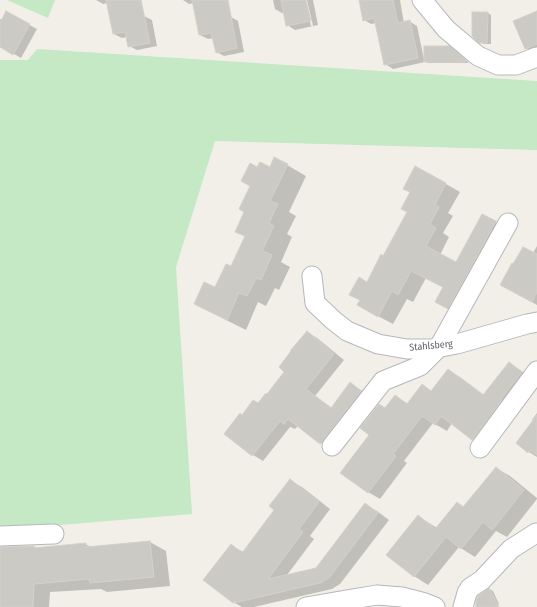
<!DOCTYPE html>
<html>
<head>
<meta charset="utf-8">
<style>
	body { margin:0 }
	canvas { display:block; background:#f1efe8 }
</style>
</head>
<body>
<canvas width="537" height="607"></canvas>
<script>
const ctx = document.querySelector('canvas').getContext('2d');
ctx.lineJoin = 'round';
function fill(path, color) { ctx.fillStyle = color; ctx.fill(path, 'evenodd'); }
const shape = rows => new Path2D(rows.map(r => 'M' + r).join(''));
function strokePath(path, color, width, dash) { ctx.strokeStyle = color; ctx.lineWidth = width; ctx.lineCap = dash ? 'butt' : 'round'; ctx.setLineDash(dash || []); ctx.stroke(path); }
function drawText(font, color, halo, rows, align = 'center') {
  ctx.font = font + ' "Fira Sans Condensed",sans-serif'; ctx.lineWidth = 3; ctx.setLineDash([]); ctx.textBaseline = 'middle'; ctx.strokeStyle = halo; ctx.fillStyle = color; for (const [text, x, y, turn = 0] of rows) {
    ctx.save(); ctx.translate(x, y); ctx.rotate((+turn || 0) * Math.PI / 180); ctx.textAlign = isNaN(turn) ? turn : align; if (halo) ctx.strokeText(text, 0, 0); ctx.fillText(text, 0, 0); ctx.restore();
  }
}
fill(shape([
	[7,0,55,0,48,18],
	[37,49,537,81,537,150,215,141,176,267,192,514,0,530,0,60,28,60]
]), '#c5e8c5');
fill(shape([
	[96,0,135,0,144,16,152,20,157,46,137,50,129,46,127,37,122,38,114,34,108,3,103,4],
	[183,0,221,0,231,17,238,21,244,52,224,56,216,52,214,38,208,39,200,35,194,3,189,4],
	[273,0,305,0,311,26,313,26,307,0,313,0,318,25,295,30,287,25,285,13,282,13,275,9],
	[360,0,400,0,404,23,409,21,417,26,424,59,453,50,468,62,468,63,428,63,424,61,425,62,393,69,385,64,377,23,371,24,364,20],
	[537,12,537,55,526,48],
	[7,13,37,29,21,58,0,46,0,19,2,20],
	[488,13,491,15,491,44,484,44,480,42],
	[275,158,306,176,289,212,296,216,287,234,292,237,281,262,290,267,279,290,275,288,266,306,258,302,246,330,214,314,195,304,216,289,231,267,246,237,236,231,246,212,251,186,258,168,270,168],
	[416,167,460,192,448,213,453,216,443,233,449,237,440,255,457,264,483,215,510,230,450,310,436,302,444,288,426,278,413,302,407,299,393,324,372,313,367,283,384,257,409,212,411,192],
	[537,246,537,305,501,285,533,253],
	[307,332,317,338,344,360,315,396,332,408,350,384,361,390,371,397,331,449,321,443,298,426,295,429,290,427,263,461,253,455,242,416,259,404,286,371],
	[509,363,520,370,533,379,484,446,473,439,452,423,447,431,433,423,404,461,407,463,380,499,368,492,370,435,386,409,395,396,408,404,422,386,432,391,448,370,460,377,484,395],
	[537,413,537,457,529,452,534,421,532,420],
	[496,468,510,476,537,498,537,499,507,537,496,531,475,557,459,547,428,585,414,576,418,516,437,528,457,503,465,507],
	[291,481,302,487,330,509,310,536,314,539,287,575,317,569,365,504,377,511,389,520,340,584,332,589,254,607,242,607,233,602,231,545,243,552,275,510],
	[150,542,166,551,170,586,107,592,101,589,50,592,49,607,0,607,0,548,34,547,38,549,85,544,91,547],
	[489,589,493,591,499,604,494,607,481,607]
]), '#0003');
const building = shape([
	[106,0,141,0,150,43,128,47,125,32,113,34,106,0],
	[192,0,228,0,237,48,216,53,211,33,199,35,192,0],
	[281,0,306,0,311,21,286,26,281,0],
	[359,0,393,0,398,23,410,20,418,58,384,65,374,18,363,21,359,0],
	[6,11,30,24,13,55,0,47,0,23,6,11],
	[537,11,537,44,525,49,513,21,537,11],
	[472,12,488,12,487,43,479,43,472,36,472,12],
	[424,46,450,46,465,59,465,62,424,62,424,46],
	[274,157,288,164,270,201,278,204,269,223,274,226,262,251,272,255,261,280,256,278,247,296,239,293,227,320,194,304,204,282,215,287,226,264,231,266,245,236,235,232,244,212,239,209,250,186,241,181,250,163,257,167,260,162,270,167,274,157],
	[415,166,446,183,435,205,439,207,430,224,436,228,426,246,456,262,482,214,496,221,448,309,435,302,443,287,411,271,398,295,392,291,378,317,357,305,360,300,349,295,359,277,367,282,381,254,383,256,407,212,401,209,410,192,403,189,415,166],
	[523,247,537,254,537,292,532,302,500,285,512,263,513,264,523,247],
	[307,331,334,354,306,389,331,408,350,382,361,391,320,444,288,419,284,424,280,421,252,456,224,434,240,413,242,415,253,400,258,403,266,393,267,394,284,372,279,367,291,351,290,351,307,331],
	[509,362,522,372,501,399,502,400,472,440,441,416,435,425,422,416,393,454,396,456,368,493,340,473,369,435,360,428,379,404,385,408,395,395,407,404,422,384,431,391,448,369,483,395,509,362],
	[537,415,537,455,530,450,528,453,516,443,537,415],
	[496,467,524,490,492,530,483,522,461,549,446,537,414,577,386,555,418,515,435,529,457,502,463,507,496,467],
	[290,479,319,502,299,529,303,532,268,579,316,568,365,503,378,513,329,578,320,583,233,603,203,580,231,544,242,553,274,510,269,506,290,479],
	[150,541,154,577,90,583,89,579,34,584,33,607,0,607,0,547,34,546,34,548,86,543,86,547,150,541],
	[489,588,499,607,476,607,476,601,478,596,489,588]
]);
fill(building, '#cccac5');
strokePath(building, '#d6d1c6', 1);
const minor = shape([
	[422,0,446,29,478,56,498,65,516,65,537,57],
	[312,276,315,303,333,320,347,331,378,344,407,349,431,349,457,344,527,324,537,322],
	[332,446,383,381,420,366,439,347,508,223],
	[480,448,537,371],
	[0,536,54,534],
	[306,607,352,599,377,595,402,597,425,603,435,607],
	[463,607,467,593,470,588,482,580,511,549,536,533]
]);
strokePath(minor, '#b5b8bc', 21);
strokePath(minor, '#fff', 19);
drawText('10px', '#5f6368', '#fff', [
	["Stahlsberg",431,346,-5]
]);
</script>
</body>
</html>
